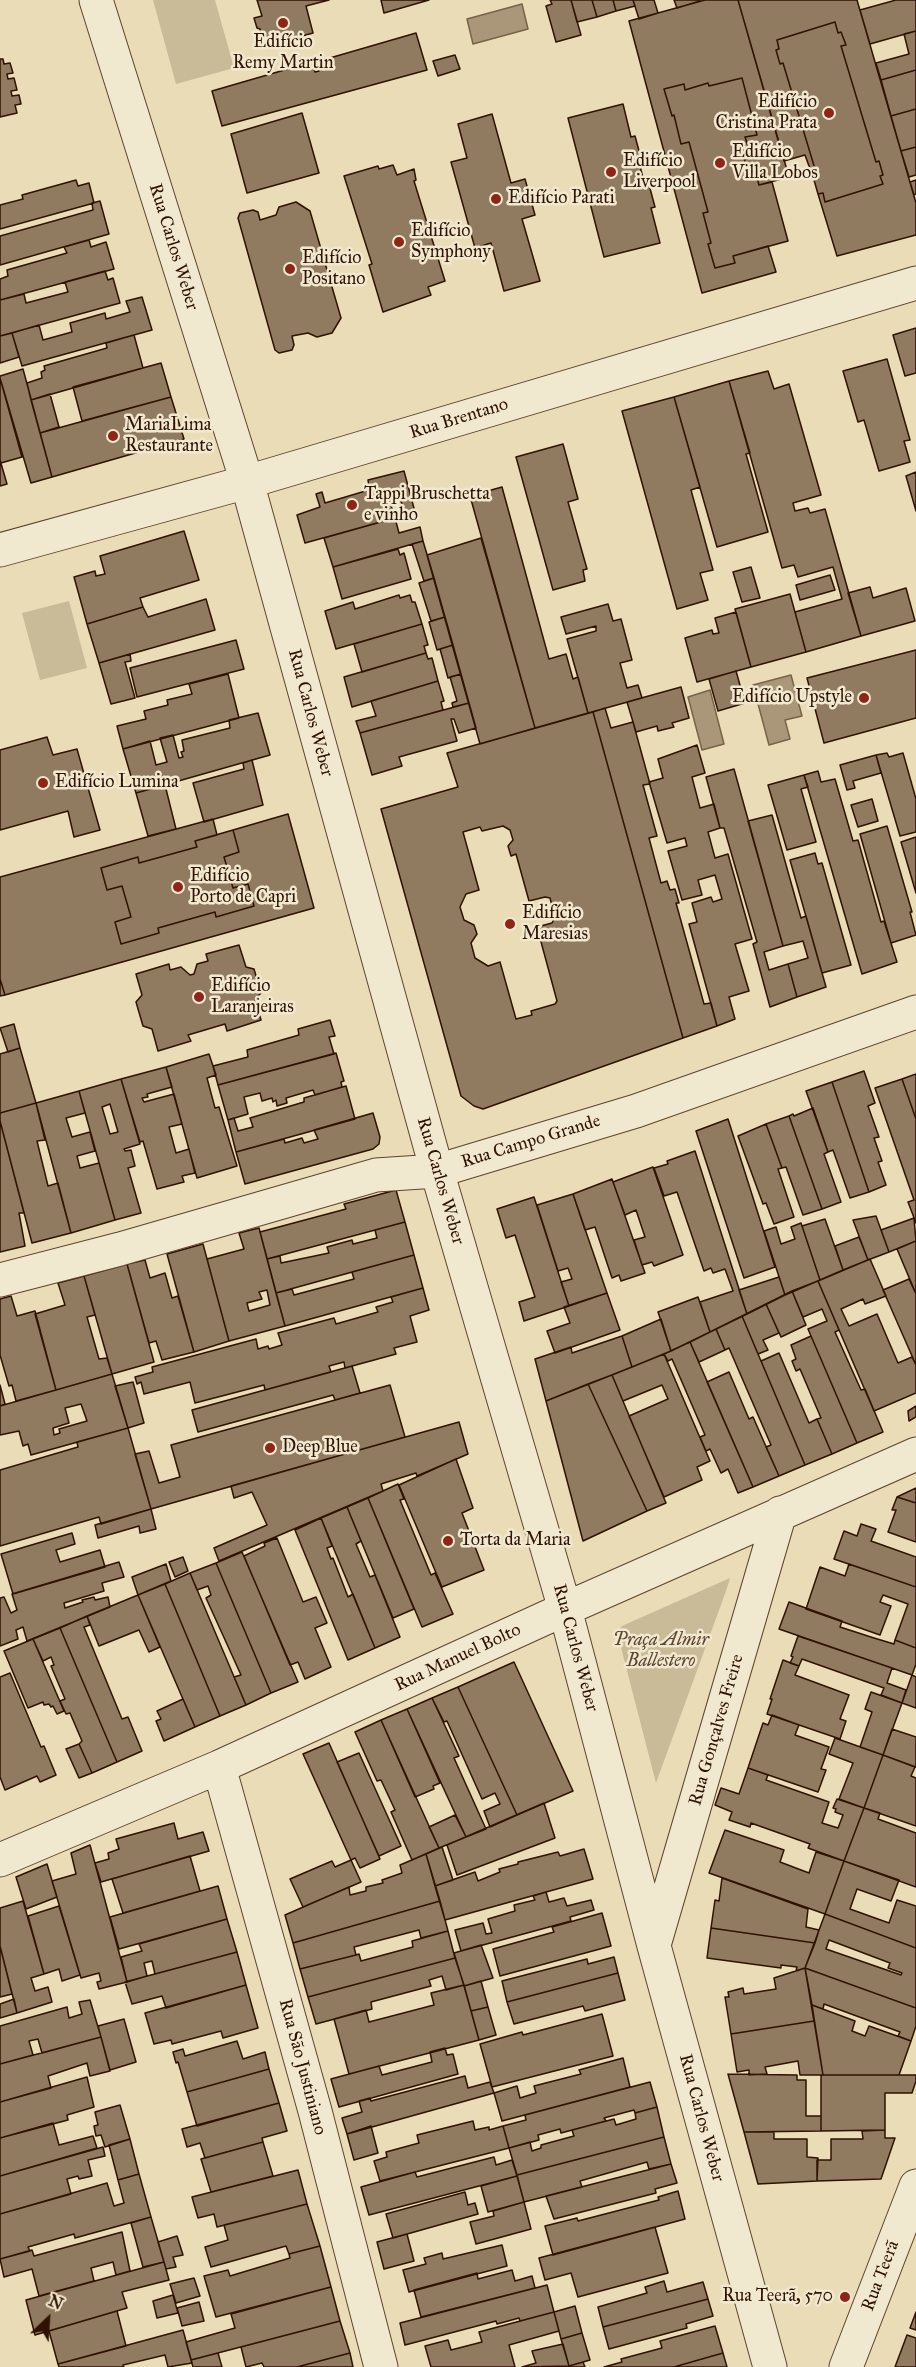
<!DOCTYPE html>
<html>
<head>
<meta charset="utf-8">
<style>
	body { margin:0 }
	#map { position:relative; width:916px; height:2367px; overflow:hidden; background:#e9dcb7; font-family:"IM FELL Great Primer",serif }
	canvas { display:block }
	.north { position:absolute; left:18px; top:2289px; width:60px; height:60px; -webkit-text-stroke:4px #f1e8d0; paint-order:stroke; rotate:25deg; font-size:16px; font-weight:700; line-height:24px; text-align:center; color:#2f1201 }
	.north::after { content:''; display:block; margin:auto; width:21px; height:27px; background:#2f1201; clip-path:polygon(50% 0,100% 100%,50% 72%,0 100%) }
</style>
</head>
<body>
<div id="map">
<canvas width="916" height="2367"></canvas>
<div class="north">N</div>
</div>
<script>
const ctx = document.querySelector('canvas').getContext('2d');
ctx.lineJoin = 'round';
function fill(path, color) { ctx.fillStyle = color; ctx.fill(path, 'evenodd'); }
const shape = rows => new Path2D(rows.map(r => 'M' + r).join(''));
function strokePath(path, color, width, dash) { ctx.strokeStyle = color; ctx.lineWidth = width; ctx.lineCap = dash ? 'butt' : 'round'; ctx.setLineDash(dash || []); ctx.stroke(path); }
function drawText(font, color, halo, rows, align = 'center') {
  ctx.font = font + ' "IM FELL Great Primer",serif'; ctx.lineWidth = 5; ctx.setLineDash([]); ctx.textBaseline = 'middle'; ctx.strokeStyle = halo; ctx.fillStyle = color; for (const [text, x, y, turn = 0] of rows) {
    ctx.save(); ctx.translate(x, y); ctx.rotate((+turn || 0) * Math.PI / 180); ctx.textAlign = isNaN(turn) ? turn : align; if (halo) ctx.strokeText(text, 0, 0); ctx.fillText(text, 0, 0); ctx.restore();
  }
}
fill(shape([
	[153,0,215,0,234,68,176,84],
	[69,601,87,668,40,680,22,613],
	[730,1578,726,1591,656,1783,617,1632,622,1626]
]), '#c9ba98');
const water = shape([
	[522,4,528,29,473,44,467,19,522,4],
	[791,675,802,716,785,720,790,739,769,745,753,685,791,675],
	[710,690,724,744,702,750,688,697,710,690]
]);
fill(water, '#aa9779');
strokePath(water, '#796249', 1.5);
const building = shape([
	[257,0,329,0,306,6,313,33,270,45,268,37,261,34,260,29,257,28,254,18,262,16,257,0],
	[381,0,429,0,384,13,381,0],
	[550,0,571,0,581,35,556,42,546,6,552,4,550,0],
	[571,0,592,0,597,17,577,22,571,0],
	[592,0,613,0,616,11,597,17,592,0],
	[613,0,633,0,635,6,616,11,613,0],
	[633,0,654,0,658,13,639,19,633,0],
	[674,0,700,0,700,1,677,8,674,0],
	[705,0,738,0,789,177,759,185,756,174,749,176,742,151,749,149,745,137,757,135,742,78,709,86,708,83,685,90,684,84,664,89,672,116,674,115,681,144,689,142,708,212,703,213,711,243,708,244,715,268,735,263,733,256,768,246,776,272,702,293,629,21,705,0],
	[738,0,857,0,916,203,916,235,837,256,818,194,823,193,825,202,883,184,880,176,883,175,879,161,876,162,841,46,846,45,841,32,838,33,835,22,777,40,779,49,776,50,780,64,783,63,818,179,814,180,805,155,784,161,738,0],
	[896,0,916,0,916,31,870,44,860,10,896,0],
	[835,22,838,33,841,32,846,45,841,46,876,162,879,161,883,175,880,176,883,184,825,202,823,193,818,194,814,180,818,179,783,63,780,64,776,50,779,49,777,40,835,22],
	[916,31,916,70,881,80,876,63,909,54,904,34,916,31],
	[416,33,427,70,222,126,212,91,312,62,315,72,319,71,316,62,416,33],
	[455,55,460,69,438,76,433,61,455,55],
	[0,59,3,59,4,64,10,63,13,73,7,74,8,79,14,78,17,90,11,91,12,96,19,95,21,104,15,105,17,113,0,117,0,59],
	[916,70,916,109,891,116,881,80,916,70],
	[742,78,757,135,745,137,749,149,742,151,749,176,756,174,759,185,772,182,788,241,733,256,735,263,715,268,708,244,711,243,703,213,708,212,689,142,681,144,674,115,672,116,664,89,684,84,685,90,708,83,709,86,742,78],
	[623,104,631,137,635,136,642,162,639,162,644,182,648,181,655,207,651,208,660,243,604,257,568,118,623,104],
	[916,109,916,147,901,151,891,116,916,109],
	[302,113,319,173,247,193,231,134,302,113],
	[492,114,511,183,525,179,535,215,522,219,540,281,504,291,491,243,475,248,451,162,467,158,458,124,492,114],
	[916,147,916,175,909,177,901,151,916,147],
	[393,165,397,175,414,169,416,180,414,181,445,281,428,287,431,295,383,312,369,265,372,264,344,176,378,166,379,169,393,165],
	[76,180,78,186,89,183,94,203,0,229,0,205,23,199,22,195,76,180],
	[916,180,916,194,914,195,910,182,916,180],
	[100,201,109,234,0,265,0,236,93,210,92,203,100,201],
	[296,202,310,211,341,318,332,333,317,337,308,333,292,336,294,345,292,350,279,353,275,350,238,218,240,213,253,210,258,212,260,220,276,215,279,207,296,202],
	[89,240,91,247,106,242,114,269,0,300,0,279,8,276,7,270,67,253,64,247,89,240],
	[105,271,108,280,113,278,120,303,0,336,0,300,24,294,26,303,68,292,65,282,105,271],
	[142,297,152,330,22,366,12,333,39,325,43,340,72,332,70,323,105,313,106,319,130,312,126,301,142,297],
	[916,328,916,373,905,376,893,335,916,328],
	[12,333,19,357,0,363,0,336,12,333],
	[134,335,143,368,31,400,27,383,42,378,41,372,45,370,44,366,107,348,106,343,134,335],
	[887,359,910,440,904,441,910,462,879,471,864,420,858,422,843,371,887,359],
	[161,363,171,397,82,421,73,387,161,363],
	[23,369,52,477,31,483,0,378,0,376,23,369],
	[768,371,774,389,789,384,821,495,793,503,795,511,808,508,810,513,825,509,861,636,806,652,795,612,842,599,833,567,798,577,794,565,782,568,729,381,768,371],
	[0,378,22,457,1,463,0,460,0,378],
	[729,381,750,453,746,454,768,532,717,547,674,397,729,381],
	[50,394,59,427,40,433,31,400,50,394],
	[171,397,184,439,52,477,40,433,171,397],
	[674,397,700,487,691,490,713,570,700,573,708,600,677,609,622,411,674,397],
	[563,444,578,499,568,502,587,569,583,570,585,581,553,590,516,457,563,444],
	[0,460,7,484,0,486,0,460],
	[404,471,415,512,405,515,398,491,384,495,388,496,395,518,305,543,297,515,320,507,316,494,322,492,325,503,369,490,370,493,368,480,404,471],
	[916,472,916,511,906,476,916,472],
	[502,487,549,659,566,654,573,679,578,677,588,713,535,728,470,496,502,487],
	[395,518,399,533,420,527,423,541,333,567,324,538,395,518],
	[184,531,199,580,140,598,143,607,87,624,74,577,95,571,96,576,105,574,100,556,184,531],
	[481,538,535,728,480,744,427,555,481,538],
	[423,541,434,578,424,581,412,544,423,541],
	[398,549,400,555,404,553,411,579,342,599,333,567,398,549],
	[751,567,760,598,742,602,733,572,751,567],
	[830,575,835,590,800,600,796,585,830,575],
	[434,578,445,617,431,621,419,583,434,578],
	[870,587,873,598,906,588,915,621,861,636,848,593,870,587],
	[790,594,806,652,751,667,735,609,790,594],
	[399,595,400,598,410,595,412,602,415,602,422,624,336,649,325,611,353,602,355,609,399,595],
	[206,599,215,630,99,663,87,624,143,607,148,617,206,599],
	[608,604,613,621,621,619,632,660,620,663,627,688,638,685,642,698,588,713,567,639,596,631,596,626,566,634,561,617,608,604],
	[736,612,751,667,697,682,685,638,712,630,713,634,719,633,715,618,736,612],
	[445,617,453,645,437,650,429,622,445,617],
	[422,624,428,645,424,646,426,653,362,672,354,644,422,624],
	[236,640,244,669,137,697,130,668,236,640],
	[453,645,461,674,448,678,440,649,453,645],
	[916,650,916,718,824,743,807,678,916,650],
	[426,653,428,659,432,658,438,681,352,707,344,677,426,653],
	[130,654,131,661,125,662,135,698,111,704,99,663,130,654],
	[736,671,745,703,718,711,709,679,736,671],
	[228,674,239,718,123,749,117,726,146,719,144,711,168,705,167,700,192,694,189,684,228,674],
	[461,674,469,703,453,707,452,703,457,701,450,677,461,674],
	[438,681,444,701,441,702,443,710,360,733,356,721,376,716,371,701,438,681],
	[681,687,689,718,672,723,674,727,658,731,657,726,636,732,627,702,681,687],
	[469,703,476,728,459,733,454,719,451,719,457,741,399,757,402,766,372,775,360,733,469,703],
	[605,708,611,728,633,722,650,784,643,785,657,836,649,838,661,883,667,881,670,890,675,889,679,903,676,903,704,1004,711,1003,717,1026,683,1038,593,712,605,708],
	[593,712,683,1038,483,1109,474,1106,461,1096,381,809,458,787,447,753,593,712],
	[258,713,270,755,136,793,123,749,150,741,156,765,167,762,160,738,173,735,179,758,183,757,181,752,184,751,182,740,230,728,229,720,258,713],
	[47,737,53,755,77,749,100,830,74,837,68,811,0,830,0,750,47,737],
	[697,745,705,773,692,777,700,808,714,804,720,828,708,832,715,858,728,854,752,939,735,944,749,991,729,997,735,1019,717,1026,689,924,697,922,692,903,711,897,713,902,722,899,715,875,698,880,702,895,682,900,668,851,687,846,685,838,667,843,649,782,663,778,658,759,697,745],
	[887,753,889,757,903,753,916,799,916,832,900,836,876,755,887,753],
	[876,755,881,773,853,781,855,788,847,790,840,765,876,755],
	[252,760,263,805,204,822,193,783,244,769,243,763,252,760],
	[734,769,783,946,764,952,769,970,788,964,797,997,770,1007,753,944,757,942,724,828,720,828,706,777,734,769],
	[818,771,821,782,835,779,853,841,858,840,881,922,884,921,897,962,862,974,804,775,818,771],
	[804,775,808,787,801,789,816,842,787,850,768,785,804,775],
	[165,785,176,829,148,836,136,793,165,785],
	[872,799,878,821,858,827,851,805,872,799],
	[288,814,314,908,5,995,0,979,0,877,213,819,217,835,195,841,197,847,139,863,138,857,101,868,107,890,122,886,131,917,115,922,121,944,159,933,158,928,215,912,216,917,254,906,248,884,233,888,224,857,239,852,233,830,288,814],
	[772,815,801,918,806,916,826,987,797,997,788,964,808,958,803,941,783,946,748,821,772,815],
	[503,826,510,830,513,840,508,846,511,856,516,854,529,901,545,897,550,898,555,917,552,923,537,927,557,1001,555,1004,531,1011,532,1015,516,1019,500,962,488,966,475,958,471,943,477,934,474,925,464,920,460,907,466,894,479,890,463,832,480,827,482,831,503,826],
	[887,826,912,912,910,912,916,935,891,943,860,834,887,826],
	[233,830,239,852,224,857,233,888,248,884,254,906,216,917,215,912,158,928,159,933,121,944,115,922,131,917,122,886,107,890,101,868,138,857,139,863,197,847,195,841,233,830],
	[916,837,916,893,901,842,916,837],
	[815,853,818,864,822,863,851,965,822,973,790,860,815,853],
	[239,945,246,967,254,969,261,993,255,999,261,1020,227,1031,225,1024,188,1035,191,1041,158,1051,152,1029,143,1026,136,1002,142,995,136,974,169,964,170,970,181,967,190,975,194,974,197,964,208,961,206,954,239,945],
	[0,979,5,995,0,996,0,979],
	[330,1020,335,1036,329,1037,334,1054,218,1085,213,1066,248,1057,247,1050,299,1035,298,1029,330,1020],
	[14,1024,20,1048,8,1052,0,1028,14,1024],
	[20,1048,36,1103,0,1113,0,1054,20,1048],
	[336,1053,344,1081,341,1082,342,1087,315,1095,313,1090,286,1098,287,1103,277,1106,276,1100,273,1102,272,1098,262,1101,260,1093,244,1097,248,1114,228,1120,218,1085,336,1053],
	[209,1054,216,1075,207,1078,215,1108,219,1107,237,1166,197,1178,166,1067,209,1054],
	[166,1067,172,1087,147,1094,148,1097,142,1098,144,1102,174,1094,182,1124,169,1127,176,1153,189,1149,195,1173,182,1176,184,1182,157,1189,143,1141,140,1142,121,1079,166,1067],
	[864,1071,875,1103,868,1106,879,1137,874,1138,882,1161,878,1162,886,1185,869,1192,832,1082,864,1071],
	[916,1074,916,1119,902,1079,916,1074],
	[121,1079,140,1144,124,1149,125,1151,131,1150,135,1166,128,1168,141,1213,115,1220,79,1091,121,1079],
	[110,1104,118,1132,110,1134,102,1107,110,1104],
	[902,1079,916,1119,916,1223,908,1202,914,1200,875,1088,902,1079],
	[832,1082,869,1192,850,1198,833,1150,828,1152,806,1091,832,1082],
	[346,1086,355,1119,236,1152,228,1120,234,1118,238,1131,253,1127,250,1118,304,1102,304,1098,346,1086],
	[79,1091,85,1113,66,1118,72,1137,90,1132,95,1151,77,1156,80,1168,99,1163,115,1220,71,1233,36,1103,79,1091],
	[36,1103,45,1140,37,1141,48,1186,58,1183,71,1233,32,1243,0,1121,0,1113,36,1103],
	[813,1108,828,1152,824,1154,841,1202,822,1209,789,1116,793,1114,794,1116,813,1108],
	[373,1113,380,1137,379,1144,373,1149,245,1184,236,1152,284,1139,285,1143,302,1138,304,1143,318,1139,314,1130,373,1113],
	[789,1116,822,1209,803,1215,786,1167,782,1168,766,1124,789,1116],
	[728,1119,775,1267,744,1278,696,1131,728,1119],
	[0,1121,24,1213,19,1213,25,1246,0,1252,0,1121],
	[766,1124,782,1168,778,1169,794,1217,774,1224,766,1203,763,1204,738,1136,766,1124],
	[695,1151,747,1314,710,1332,700,1302,733,1291,725,1269,713,1273,711,1268,704,1271,677,1192,664,1196,654,1168,668,1164,667,1161,695,1151],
	[653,1167,683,1255,654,1266,652,1262,642,1265,634,1240,645,1237,636,1210,625,1215,613,1182,653,1167],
	[612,1179,645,1273,621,1281,619,1275,612,1278,595,1227,585,1230,573,1194,612,1179],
	[396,1190,405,1222,267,1259,260,1232,346,1209,344,1204,396,1190],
	[573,1194,607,1293,569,1306,561,1282,572,1279,568,1268,558,1271,537,1205,573,1194],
	[534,1197,569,1306,524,1321,519,1302,535,1297,515,1235,506,1238,497,1209,534,1197],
	[876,1216,889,1252,868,1260,853,1220,876,1216],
	[914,1218,916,1241,889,1252,881,1230,914,1218],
	[825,1219,843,1270,820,1280,802,1226,825,1219],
	[405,1222,414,1255,276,1293,267,1259,280,1256,281,1263,329,1253,327,1247,352,1240,353,1244,377,1238,375,1230,405,1222],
	[801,1223,820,1280,785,1295,764,1231,776,1227,781,1244,795,1239,791,1227,801,1223],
	[259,1228,285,1326,229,1341,207,1259,244,1249,239,1233,259,1228],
	[267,1290,270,1305,249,1311,247,1303,262,1299,259,1292,267,1290],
	[859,1237,868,1260,843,1270,835,1246,859,1237],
	[916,1241,916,1294,897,1249,916,1241],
	[203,1244,229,1341,194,1352,167,1254,203,1244],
	[414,1255,423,1288,285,1326,276,1293,292,1289,294,1295,354,1279,352,1272,414,1255],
	[870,1259,886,1296,865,1304,863,1299,841,1309,849,1326,877,1314,898,1363,912,1357,916,1365,916,1393,874,1411,818,1281,870,1259],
	[145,1260,150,1278,165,1273,172,1298,178,1296,194,1352,162,1360,156,1341,149,1343,127,1264,145,1260],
	[127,1264,154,1362,112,1374,84,1276,127,1264],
	[84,1276,95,1315,87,1317,99,1359,107,1358,112,1374,56,1390,35,1314,65,1305,58,1283,84,1276],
	[779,1277,785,1295,747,1314,739,1290,779,1277],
	[909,1279,916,1294,916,1365,883,1290,909,1279],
	[818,1281,839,1330,835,1332,861,1390,865,1389,883,1432,857,1443,808,1329,827,1321,822,1309,803,1317,792,1291,818,1281],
	[423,1288,429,1310,410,1316,417,1342,394,1348,396,1354,345,1368,344,1362,329,1366,331,1372,265,1390,264,1385,195,1403,190,1382,144,1394,141,1382,137,1384,135,1377,153,1372,152,1367,256,1339,258,1349,268,1346,269,1349,282,1345,278,1333,334,1318,336,1324,378,1312,376,1307,393,1302,391,1297,423,1288],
	[792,1291,806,1325,781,1337,766,1304,792,1291],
	[607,1293,620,1330,555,1353,547,1331,570,1323,564,1307,607,1293],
	[11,1296,17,1316,35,1311,56,1390,16,1401,12,1385,9,1386,0,1355,0,1299,11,1296],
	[698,1297,710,1332,671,1351,658,1312,698,1297],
	[766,1304,779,1333,763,1340,768,1350,758,1354,742,1316,766,1304],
	[742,1316,805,1465,779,1476,766,1447,771,1445,729,1348,725,1350,716,1329,742,1316],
	[661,1319,671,1351,632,1367,622,1336,661,1319],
	[716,1329,725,1350,699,1362,690,1342,716,1329],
	[622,1336,632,1367,546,1401,535,1359,571,1347,572,1353,622,1336],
	[811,1336,857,1443,832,1454,817,1419,821,1418,800,1369,796,1371,792,1361,796,1359,791,1345,811,1336],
	[690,1342,753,1487,738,1493,728,1469,721,1473,710,1449,706,1451,700,1437,705,1435,672,1359,668,1361,664,1354,690,1342],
	[779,1353,809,1423,817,1419,832,1454,805,1465,761,1361,779,1353],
	[664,1354,710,1461,697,1467,702,1480,664,1497,629,1416,668,1399,662,1385,623,1401,612,1375,664,1354],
	[352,1366,360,1393,335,1400,333,1395,198,1432,192,1410,352,1366],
	[729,1372,749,1419,753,1417,779,1476,753,1487,707,1382,729,1372],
	[112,1374,128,1428,31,1455,28,1444,23,1446,19,1431,0,1435,0,1406,112,1374],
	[81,1404,87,1421,59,1429,60,1433,54,1435,53,1428,69,1423,65,1408,81,1404],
	[612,1375,666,1503,647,1511,588,1384,612,1375],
	[133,1382,144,1423,128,1428,115,1386,133,1382],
	[588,1384,647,1511,583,1541,546,1401,588,1384],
	[0,1385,5,1404,0,1406,0,1385],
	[390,1385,405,1437,151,1509,135,1454,149,1451,159,1483,180,1477,171,1445,390,1385],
	[916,1406,916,1417,909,1421,908,1411,916,1406],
	[459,1422,468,1454,417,1476,416,1473,381,1484,383,1491,219,1561,214,1548,267,1525,252,1492,234,1498,231,1486,459,1422],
	[128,1428,151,1509,101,1524,99,1517,0,1546,0,1470,78,1447,77,1442,128,1428],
	[456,1459,473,1508,462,1513,484,1570,442,1587,399,1485,456,1459],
	[398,1484,404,1499,400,1500,431,1575,435,1573,453,1614,422,1627,368,1498,398,1484],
	[916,1488,916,1503,897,1497,916,1488],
	[897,1497,916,1503,916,1542,888,1532,896,1510,892,1510,897,1497],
	[368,1498,414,1609,393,1618,347,1507,368,1498],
	[347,1507,361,1541,356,1544,370,1577,375,1575,400,1637,375,1648,321,1518,347,1507],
	[151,1509,156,1529,140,1533,139,1526,98,1538,95,1525,151,1509],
	[321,1518,332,1546,327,1548,331,1559,333,1558,348,1597,353,1594,375,1648,348,1660,295,1530,321,1518],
	[861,1524,876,1529,871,1541,916,1557,916,1587,834,1559,844,1531,857,1536,861,1524],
	[72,1533,75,1544,56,1550,60,1562,100,1550,105,1567,13,1594,1,1554,72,1533],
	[277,1538,303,1602,316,1597,327,1623,315,1628,331,1667,305,1679,298,1662,290,1665,244,1556,265,1546,264,1543,277,1538],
	[242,1552,298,1682,271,1693,216,1563,242,1552],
	[183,1557,188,1571,175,1577,169,1562,183,1557],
	[119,1562,124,1577,102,1583,104,1591,64,1603,65,1608,83,1602,82,1600,94,1597,95,1600,108,1597,110,1607,27,1641,23,1627,16,1630,18,1639,0,1646,0,1598,4,1597,11,1613,17,1610,12,1594,119,1562],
	[216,1563,271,1693,246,1705,234,1677,241,1675,206,1598,211,1595,208,1586,197,1590,190,1573,216,1563],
	[166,1564,171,1581,138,1595,132,1577,166,1564],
	[849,1564,916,1587,916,1648,895,1640,908,1604,883,1595,880,1602,891,1606,880,1635,806,1609,820,1567,845,1576,849,1564],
	[190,1573,246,1705,220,1716,165,1584,190,1573],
	[165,1584,220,1716,195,1727,138,1595,165,1584],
	[138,1595,160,1647,149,1652,139,1630,99,1646,87,1616,138,1595],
	[789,1602,842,1621,840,1627,874,1638,894,1644,895,1640,916,1648,916,1664,912,1675,779,1629,789,1602],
	[87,1616,90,1625,84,1627,122,1719,128,1717,142,1751,117,1762,60,1628,87,1616],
	[60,1628,117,1762,92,1773,79,1744,82,1741,70,1713,66,1714,60,1701,65,1699,51,1666,54,1665,51,1657,43,1661,33,1639,60,1628],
	[798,1636,892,1668,887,1683,906,1690,902,1703,881,1695,884,1688,802,1659,799,1666,790,1663,793,1657,791,1656,798,1636],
	[33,1639,64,1711,57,1714,53,1706,51,1707,49,1704,44,1705,43,1702,28,1708,4,1651,33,1639],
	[783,1660,799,1666,795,1675,849,1695,840,1719,846,1721,840,1739,767,1714,772,1699,770,1699,783,1660],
	[514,1662,573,1791,517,1815,458,1687,514,1662],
	[10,1673,41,1747,44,1746,56,1775,40,1782,37,1776,5,1790,0,1777,0,1677,10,1673],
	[912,1675,916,1677,916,1708,902,1703,912,1675],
	[458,1687,517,1815,490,1827,484,1811,500,1804,495,1793,482,1799,447,1721,444,1722,432,1698,458,1687],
	[871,1692,902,1703,883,1755,860,1747,872,1712,865,1709,871,1692],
	[432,1698,459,1756,454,1758,486,1829,466,1837,407,1709,432,1698],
	[183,1699,195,1727,164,1741,156,1721,161,1719,157,1711,183,1699],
	[407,1709,440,1783,433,1786,434,1789,415,1797,381,1720,407,1709],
	[772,1715,799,1725,795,1735,829,1747,821,1769,826,1770,818,1792,748,1768,763,1723,768,1725,772,1715],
	[381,1720,439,1848,412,1860,391,1812,395,1810,381,1780,377,1781,355,1732,381,1720],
	[892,1729,916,1737,916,1767,883,1755,892,1729],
	[835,1738,883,1755,864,1808,839,1799,853,1763,829,1754,835,1738],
	[329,1743,380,1859,360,1868,355,1858,351,1860,303,1754,329,1743],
	[79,1744,92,1773,79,1778,66,1749,79,1744],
	[359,1753,401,1846,379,1856,337,1762,359,1753],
	[883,1755,915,1767,911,1776,916,1778,916,1826,864,1808,883,1755],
	[748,1768,768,1775,766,1780,829,1802,822,1823,838,1828,843,1815,835,1812,836,1809,833,1808,837,1799,864,1808,844,1861,808,1848,810,1844,751,1823,750,1827,729,1820,732,1812,715,1805,721,1788,739,1794,748,1768],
	[544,1803,555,1838,457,1875,447,1845,544,1803],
	[864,1808,880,1813,878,1819,916,1833,916,1887,844,1861,864,1808],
	[455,1815,466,1837,439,1848,429,1827,455,1815],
	[174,1823,178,1839,203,1832,209,1851,101,1882,95,1863,109,1859,108,1853,119,1849,116,1839,174,1823],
	[725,1830,784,1850,780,1862,809,1873,816,1852,844,1861,825,1914,709,1873,725,1830],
	[90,1845,127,1982,99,1989,97,1982,101,1981,99,1973,81,1978,52,1881,76,1874,71,1853,90,1845],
	[442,1847,453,1880,435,1886,426,1854,442,1847],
	[584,1849,593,1879,445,1920,435,1886,475,1872,478,1881,500,1872,499,1869,518,1864,518,1862,558,1852,560,1856,584,1849],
	[426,1854,440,1901,293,1943,285,1915,349,1887,350,1895,366,1891,366,1887,383,1883,382,1880,402,1873,400,1865,426,1854],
	[190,1856,200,1891,123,1913,112,1879,190,1856],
	[351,1860,361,1882,303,1907,290,1879,332,1861,335,1867,351,1860],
	[844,1861,899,1880,891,1901,857,1889,850,1909,889,1923,897,1900,916,1906,916,1948,825,1914,844,1861],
	[47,1864,57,1897,26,1909,16,1877,47,1864],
	[722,1878,808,1909,806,1927,819,1930,815,1943,711,1928,715,1900,719,1901,722,1878],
	[218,1886,227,1919,119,1949,110,1917,218,1886],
	[546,1892,549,1902,564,1898,567,1906,591,1900,594,1910,570,1917,571,1921,461,1951,455,1930,483,1923,486,1934,492,1933,488,1919,515,1911,514,1905,535,1900,533,1896,546,1892],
	[23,1901,44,1974,31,1978,35,1991,48,1987,52,2002,17,2013,0,1946,0,1908,23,1901],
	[440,1901,448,1931,421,1938,419,1930,354,1947,356,1955,300,1969,293,1943,440,1901],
	[59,1906,80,1975,62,1981,59,1969,44,1974,28,1916,59,1906],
	[602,1913,611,1946,500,1976,493,1949,554,1932,552,1927,602,1913],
	[825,1914,916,1948,916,2008,805,1968,825,1914],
	[829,1940,890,1963,888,1968,902,1973,901,1975,826,1949,829,1940],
	[227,1919,237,1952,155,1974,152,1961,144,1963,147,1976,127,1982,121,1957,142,1951,139,1944,227,1919],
	[711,1928,815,1943,805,1968,796,1971,797,1967,781,1965,781,1968,707,1958,711,1928],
	[448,1931,455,1958,308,1997,300,1969,356,1955,359,1954,361,1961,413,1947,412,1941,448,1931],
	[481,1945,493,1978,464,1986,454,1953,481,1945],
	[0,1946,12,1994,0,1997,0,1946],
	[237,1952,246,1985,166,2008,162,1996,132,2004,125,1982,237,1952],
	[614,1957,618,1973,507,2002,502,1981,587,1959,588,1964,614,1957],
	[455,1958,464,1985,446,1990,442,1976,429,1980,431,1986,371,2002,372,2009,316,2024,308,1997,455,1958],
	[805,1968,814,2021,731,2034,725,1997,729,1997,728,1992,743,1988,744,1994,776,1989,774,1978,805,1968],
	[805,1968,916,2008,916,2026,911,2041,898,2036,900,2032,824,2004,823,2009,812,2005,805,1968],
	[618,1973,625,2000,585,2011,583,2006,514,2024,507,2002,618,1973],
	[481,1981,488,2007,471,2011,464,1986,481,1981],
	[246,1985,258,2028,223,2038,221,2031,172,2044,171,2040,154,2044,145,2013,246,1985],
	[464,1985,479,2040,349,2074,334,2019,366,2010,369,2022,434,2005,431,1993,464,1985],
	[14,1999,17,2013,0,2018,0,2004,14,1999],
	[90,2000,101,2037,42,2053,38,2039,29,2041,33,2055,0,2064,0,2026,67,2007,69,2018,82,2014,79,2002,90,2000],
	[812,2005,855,2021,852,2031,865,2036,869,2026,911,2041,899,2075,823,2075,812,2005],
	[488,2007,496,2035,479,2040,471,2011,488,2007],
	[602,2014,613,2056,492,2087,480,2044,522,2032,523,2035,602,2014],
	[124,2019,136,2062,110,2070,98,2026,124,2019],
	[814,2021,823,2075,800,2075,798,2061,765,2067,767,2074,749,2075,749,2070,737,2072,731,2034,814,2021],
	[101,2037,110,2071,90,2076,87,2063,48,2076,51,2088,0,2102,0,2064,101,2037],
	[237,2041,243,2059,265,2052,269,2069,187,2092,178,2062,176,2063,173,2052,183,2049,185,2056,237,2041],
	[445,2048,447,2055,453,2054,458,2074,339,2107,331,2079,379,2066,382,2075,432,2062,430,2052,445,2048],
	[623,2058,630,2087,502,2121,494,2093,517,2086,520,2098,536,2093,534,2086,581,2074,579,2070,623,2058],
	[269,2069,279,2103,197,2126,187,2092,269,2069],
	[728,2074,797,2075,797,2080,806,2080,806,2116,821,2116,821,2131,744,2132,728,2074],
	[821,2075,916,2075,916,2081,912,2093,885,2093,885,2130,821,2131,821,2075],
	[465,2076,468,2088,490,2082,494,2093,347,2134,342,2118,362,2112,359,2101,370,2098,371,2101,465,2076],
	[87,2077,94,2107,67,2115,68,2120,0,2138,0,2102,87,2077],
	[650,2082,657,2107,635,2113,634,2110,604,2118,606,2121,561,2133,560,2129,538,2135,539,2140,509,2148,503,2126,526,2120,525,2115,650,2082],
	[279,2103,287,2131,262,2138,263,2142,205,2158,200,2143,187,2147,182,2129,279,2103],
	[120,2105,130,2139,105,2147,101,2135,96,2136,94,2126,98,2125,95,2112,120,2105],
	[657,2107,664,2137,517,2175,509,2148,530,2142,532,2151,541,2148,541,2145,574,2136,572,2130,614,2119,616,2125,636,2119,635,2113,657,2107],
	[473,2121,475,2130,489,2127,489,2130,503,2126,509,2148,380,2181,374,2161,387,2157,386,2152,419,2143,417,2135,473,2121],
	[53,2123,59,2145,93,2136,97,2148,0,2176,0,2138,53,2123],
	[371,2126,378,2153,354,2160,347,2134,371,2126],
	[885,2130,885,2138,895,2138,881,2179,817,2181,817,2160,831,2160,831,2139,863,2139,862,2131,885,2130],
	[744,2132,774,2132,774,2139,807,2139,807,2157,818,2158,817,2181,758,2184,744,2132],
	[664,2137,671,2164,649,2169,647,2162,580,2181,582,2187,524,2202,517,2175,664,2137],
	[130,2139,139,2174,118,2180,109,2145,130,2139],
	[263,2142,273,2176,211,2192,201,2159,263,2142],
	[103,2147,105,2156,88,2160,92,2176,79,2179,78,2176,67,2179,71,2194,0,2214,0,2176,103,2147],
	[494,2157,496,2165,512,2160,517,2176,369,2215,361,2187,415,2172,417,2177,494,2157],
	[671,2164,677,2183,655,2189,656,2193,554,2219,546,2196,671,2164],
	[298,2170,307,2204,217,2227,214,2214,198,2218,192,2197,298,2170],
	[139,2174,151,2217,75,2238,74,2234,28,2247,30,2251,0,2259,0,2214,107,2183,114,2206,124,2203,118,2180,139,2174],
	[517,2176,524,2202,488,2212,481,2186,517,2176],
	[678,2191,685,2219,553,2255,545,2226,577,2218,578,2221,659,2200,658,2197,678,2191],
	[465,2192,468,2205,475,2203,478,2214,393,2238,386,2214,465,2192],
	[524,2202,531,2229,476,2244,470,2222,494,2216,493,2211,524,2202],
	[307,2204,320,2246,289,2254,286,2246,211,2267,205,2247,228,2240,224,2225,307,2204],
	[151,2217,164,2262,143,2267,131,2223,151,2217],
	[655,2227,668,2273,578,2297,571,2273,545,2280,539,2258,655,2227],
	[122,2232,130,2271,116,2275,113,2262,91,2268,94,2281,39,2296,32,2269,4,2277,0,2259,32,2250,34,2256,122,2232],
	[407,2234,414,2261,384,2269,377,2242,407,2234],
	[177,2236,183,2255,173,2257,176,2267,166,2269,158,2242,177,2236],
	[502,2245,507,2266,409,2292,403,2270,426,2264,424,2258,442,2253,443,2259,502,2245],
	[320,2246,331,2287,216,2317,204,2276,228,2270,230,2276,290,2258,289,2254,320,2246],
	[164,2262,169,2280,122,2292,127,2308,35,2335,26,2300,164,2262],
	[512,2270,515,2281,532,2276,535,2288,421,2317,414,2290,477,2273,478,2279,512,2270],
	[194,2278,200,2296,176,2303,170,2284,194,2278],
	[664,2281,667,2292,703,2282,708,2299,603,2327,598,2307,647,2293,645,2287,664,2281],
	[547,2285,554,2312,520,2321,519,2318,497,2324,496,2321,405,2345,400,2323,547,2285],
	[331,2287,340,2321,191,2360,186,2342,235,2328,231,2314,331,2287],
	[173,2295,178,2313,157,2318,153,2301,173,2295],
	[708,2299,713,2316,686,2324,687,2328,609,2349,603,2327,708,2299],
	[199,2302,204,2321,182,2326,177,2308,199,2302],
	[575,2306,582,2333,561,2339,554,2312,575,2306],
	[117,2311,126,2346,58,2364,49,2331,117,2311],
	[554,2312,559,2331,509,2345,515,2367,431,2367,425,2346,448,2340,451,2350,482,2342,479,2332,554,2312],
	[916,2312,916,2330,910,2328,916,2312],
	[340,2321,350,2353,297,2367,264,2367,262,2363,246,2367,241,2347,340,2321],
	[715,2326,723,2353,674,2367,604,2367,622,2362,621,2359,662,2348,660,2341,715,2326],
	[183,2330,192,2363,168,2367,165,2355,123,2365,124,2367,59,2367,58,2364,183,2330],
	[582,2333,590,2360,569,2366,561,2339,582,2333],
	[907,2335,916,2338,916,2367,895,2367,907,2335],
	[563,2344,569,2366,522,2367,536,2363,532,2351,563,2344],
	[218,2353,222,2367,193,2367,191,2360,218,2353],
	[350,2353,353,2367,297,2367,350,2353],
	[723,2353,727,2367,674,2367,723,2353],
	[583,2362,585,2367,569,2367,569,2366,583,2362]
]);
fill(building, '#907b60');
strokePath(building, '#2f1201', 1.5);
const minor = shape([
	[96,0,247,482,437,1171,565,1609,654,1946,770,2367],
	[0,550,247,482,916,283],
	[0,1280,120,1249,376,1175,437,1171,636,1111,916,1012],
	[219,1767,315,2111,381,2367],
	[0,1860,219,1767,565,1609,916,1454],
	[654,1945,780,1513],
	[846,2367,916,2186]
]);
strokePath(minor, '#5e442e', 35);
strokePath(minor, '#f1e8d0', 33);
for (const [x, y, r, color] of [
	[283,23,6,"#8f2418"],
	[829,113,6,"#8f2418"],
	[720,163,6,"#8f2418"],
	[611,172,6,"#8f2418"],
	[496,199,6,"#8f2418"],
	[399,242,6,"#8f2418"],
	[290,269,6,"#8f2418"],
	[113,436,6,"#8f2418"],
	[352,505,6,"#8f2418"],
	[864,698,6,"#8f2418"],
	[43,783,6,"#8f2418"],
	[178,887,6,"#8f2418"],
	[510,924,6,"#8f2418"],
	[199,997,6,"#8f2418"],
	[270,1448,6,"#8f2418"],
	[448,1541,6,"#8f2418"],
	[845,2297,6,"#8f2418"]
]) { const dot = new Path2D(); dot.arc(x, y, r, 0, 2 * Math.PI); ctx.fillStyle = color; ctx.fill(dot); strokePath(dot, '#f1e8d0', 2); }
drawText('18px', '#2f1201', '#f1e8d0', [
	["Edifício",283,43,"center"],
	["Remy Martin",283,64,"center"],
	["Edifício",817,103,"right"],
	["Cristina Prata",817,124,"right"],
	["Edifício",732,153],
	["Villa Lobos",732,174],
	["Edifício",623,162],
	["Liverpool",623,183],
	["Edifício Parati",508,199],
	["Edifício",411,232],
	["Symphony",411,253],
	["Edifício",302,259],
	["Positano",302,280],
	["MariaLima",125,426],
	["Restaurante",125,447],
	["Tappi Bruschetta",364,495],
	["e vinho",364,516],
	["Edifício Upstyle",852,698,"right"],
	["Edifício Lumina",55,783],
	["Edifício",190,877],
	["Porto de Capri",190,898],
	["Edifício",522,914],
	["Maresias",522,935],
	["Edifício",211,987],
	["Laranjeiras",211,1008],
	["Deep Blue",282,1448],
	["Torta da Maria",460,1541],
	["Rua Teerã, 570",833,2297,"right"]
], 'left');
drawText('18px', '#2f1201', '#f1e8d0', [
	["Rua Carlos Weber",173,247,73],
	["Rua Brentano",459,419,-17],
	["Rua Carlos Weber",310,713,75],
	["Rua Campo Grande",531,1142,-17],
	["Rua Carlos Weber",440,1181,74],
	["Rua Carlos Weber",575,1648,75],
	["Rua Manuel Bolto",458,1658,-25],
	["Rua Gonçalves Freire",717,1730,-74],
	["Rua São Justiniano",302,2067,75],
	["Rua Carlos Weber",701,2118,75],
	["Rua Teerã",881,2276,-69]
]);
drawText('italic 18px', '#5d442e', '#f1e8d0', [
	["Praça Almir",661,1641],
	["Ballestero",661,1662]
]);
</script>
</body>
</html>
